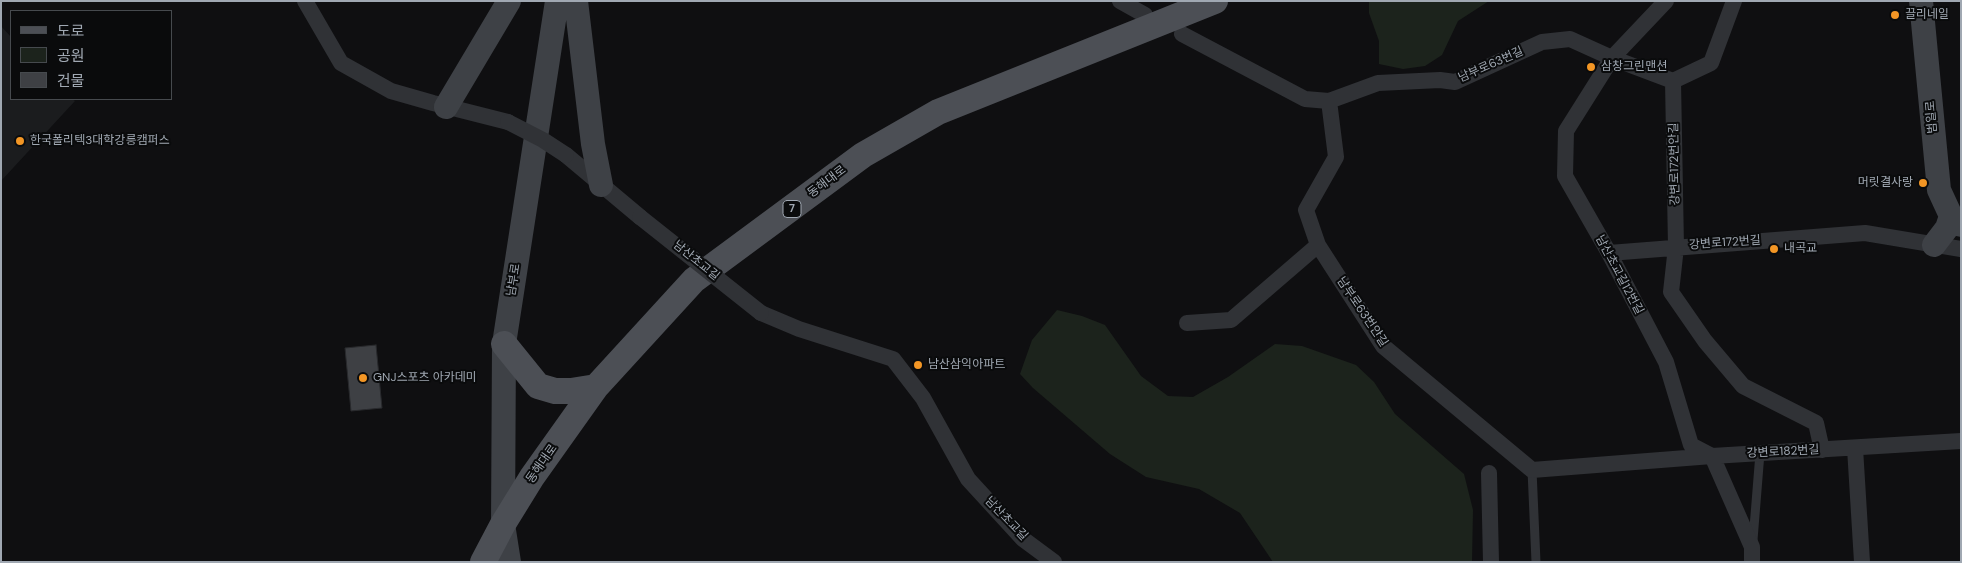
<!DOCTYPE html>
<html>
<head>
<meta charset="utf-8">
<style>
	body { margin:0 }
	#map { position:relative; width:1962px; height:563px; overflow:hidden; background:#0f0f11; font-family:"DM Sans","Noto Sans KR",sans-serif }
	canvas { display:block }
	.frame { position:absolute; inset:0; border:2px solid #a0a8b2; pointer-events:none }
	.legend { position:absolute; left:10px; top:10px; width:162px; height:90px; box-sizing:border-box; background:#0a0b0c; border:1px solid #464a4e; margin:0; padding:6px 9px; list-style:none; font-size:15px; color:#a0a8b2 }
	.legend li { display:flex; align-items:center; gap:10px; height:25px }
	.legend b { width:25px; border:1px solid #464a4e }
</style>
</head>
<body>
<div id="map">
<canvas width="1962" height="563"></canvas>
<div class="frame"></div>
<ul class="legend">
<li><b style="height:6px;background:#4c4f55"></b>도로</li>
<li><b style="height:14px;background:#1c231c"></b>공원</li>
<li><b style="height:14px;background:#3e4044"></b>건물</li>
</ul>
</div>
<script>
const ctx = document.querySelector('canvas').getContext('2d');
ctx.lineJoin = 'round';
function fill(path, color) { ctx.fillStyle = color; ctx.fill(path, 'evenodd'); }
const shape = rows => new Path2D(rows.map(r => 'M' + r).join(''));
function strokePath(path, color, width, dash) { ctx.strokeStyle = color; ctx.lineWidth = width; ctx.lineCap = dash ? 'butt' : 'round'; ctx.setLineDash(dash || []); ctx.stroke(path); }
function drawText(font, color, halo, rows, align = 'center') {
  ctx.font = font + ' "DM Sans","Noto Sans KR",sans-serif'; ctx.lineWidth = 4; ctx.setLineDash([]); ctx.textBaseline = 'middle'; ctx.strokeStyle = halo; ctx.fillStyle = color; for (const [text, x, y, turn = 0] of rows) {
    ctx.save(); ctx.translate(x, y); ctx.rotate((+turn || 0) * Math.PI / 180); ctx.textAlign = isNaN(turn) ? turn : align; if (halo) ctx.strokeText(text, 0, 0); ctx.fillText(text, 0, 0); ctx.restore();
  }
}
fill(shape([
	[1,26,11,37,11,99,72,99,75,101,1,181]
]), '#1b1c1e');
fill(shape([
	[1369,1,1489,1,1458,21,1442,55,1425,66,1403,69,1379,64,1379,41,1369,13],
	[1057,310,1082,316,1105,325,1141,376,1168,396,1193,397,1228,377,1275,344,1302,346,1356,365,1374,382,1395,414,1464,474,1473,510,1472,562,1273,562,1240,513,1199,489,1146,477,1110,454,1033,388,1020,374,1032,340]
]), '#1c231c');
const building = shape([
	[376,345,382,408,351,411,345,348,376,345]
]);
fill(building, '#3e4044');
strokePath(building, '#292a2d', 1);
strokePath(shape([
	[1532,470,1536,562],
	[1753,540,1760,453]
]), '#303236', 9);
strokePath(shape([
	[305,1,341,63,391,91,433,103,508,122],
	[1120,1,1145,15],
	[1666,1,1612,58,1566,131,1565,176,1609,253,1666,362,1691,445,1712,456,1752,547,1752,562],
	[1182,34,1305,99,1329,101,1378,83,1440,80,1455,82,1542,42,1570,39,1612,58,1673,81,1711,63,1734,1],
	[1673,81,1676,247,1671,292,1705,341,1743,386,1816,423,1822,450],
	[1329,101,1336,157,1306,210,1318,245,1383,346,1532,470,1712,456,1961,441],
	[566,155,640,217],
	[1609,253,1865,233,1961,249],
	[761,313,799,329,893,359,923,398,968,479,1023,539,1054,562],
	[1187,323,1231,320,1318,245],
	[1855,448,1862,562],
	[1489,473,1491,562]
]), '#303236', 16);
strokePath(shape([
	[576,1,593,144,601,185],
	[1921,1,1939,190,1951,216,1961,225],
	[446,107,509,1],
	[1934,245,1947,228,1951,216],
	[509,562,503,524,504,344,557,1]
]), '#3e4146', 24);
strokePath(shape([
	[504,344,538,386,555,391,571,391,596,387],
	[483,562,503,524,532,477,596,387,694,280,863,155,938,112,1215,1]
]), '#4c4f55', 26);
strokePath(shape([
	[508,122,543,140,566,155],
	[640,217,761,313]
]), '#303236', 16);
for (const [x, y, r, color] of [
	[1895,15,5,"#f39625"],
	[1591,67,5,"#f39625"],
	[20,141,5,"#f39625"],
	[1923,183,5,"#f39625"],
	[1774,249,5,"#f39625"],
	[918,365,5,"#f39625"],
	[363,378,5,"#f39625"]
]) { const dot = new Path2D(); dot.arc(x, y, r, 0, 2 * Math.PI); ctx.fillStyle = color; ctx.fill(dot); strokePath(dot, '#0a0b0c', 2); }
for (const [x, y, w] of [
	[792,209,18]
]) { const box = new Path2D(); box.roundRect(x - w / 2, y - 8.5, w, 17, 4); ctx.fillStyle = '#0a0b0c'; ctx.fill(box); strokePath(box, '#a0a8b2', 1); }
drawText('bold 11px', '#a0a8b2', null, [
	["7",792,209]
]);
drawText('12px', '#a0a8b2', '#0a0b0c', [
	["끌리네일",1905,15],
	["삼창그린맨션",1601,67],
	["한국폴리텍3대학강릉캠퍼스",30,141],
	["머릿결사랑",1913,183,"right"],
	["내곡교",1784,249],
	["남산삼익아파트",928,365],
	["GNJ스포츠 아카데미",373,378]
], 'left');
drawText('12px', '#a0a8b2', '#0a0b0c', [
	["남부로63번길",1491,65,-24],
	["범일로",1932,117,-95],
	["강변로172번안길",1675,164,-91],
	["동해대로",827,182,-37],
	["강변로172번길",1725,243,-4],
	["남산초교길",696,261,39],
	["남산초교길12번길",1619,275,62],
	["남부로",514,280,-81],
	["남부로63번안길",1362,312,56],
	["강변로182번길",1783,452,-3],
	["동해대로",542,464,-55],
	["남산초교길",1006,519,46]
]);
</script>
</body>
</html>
